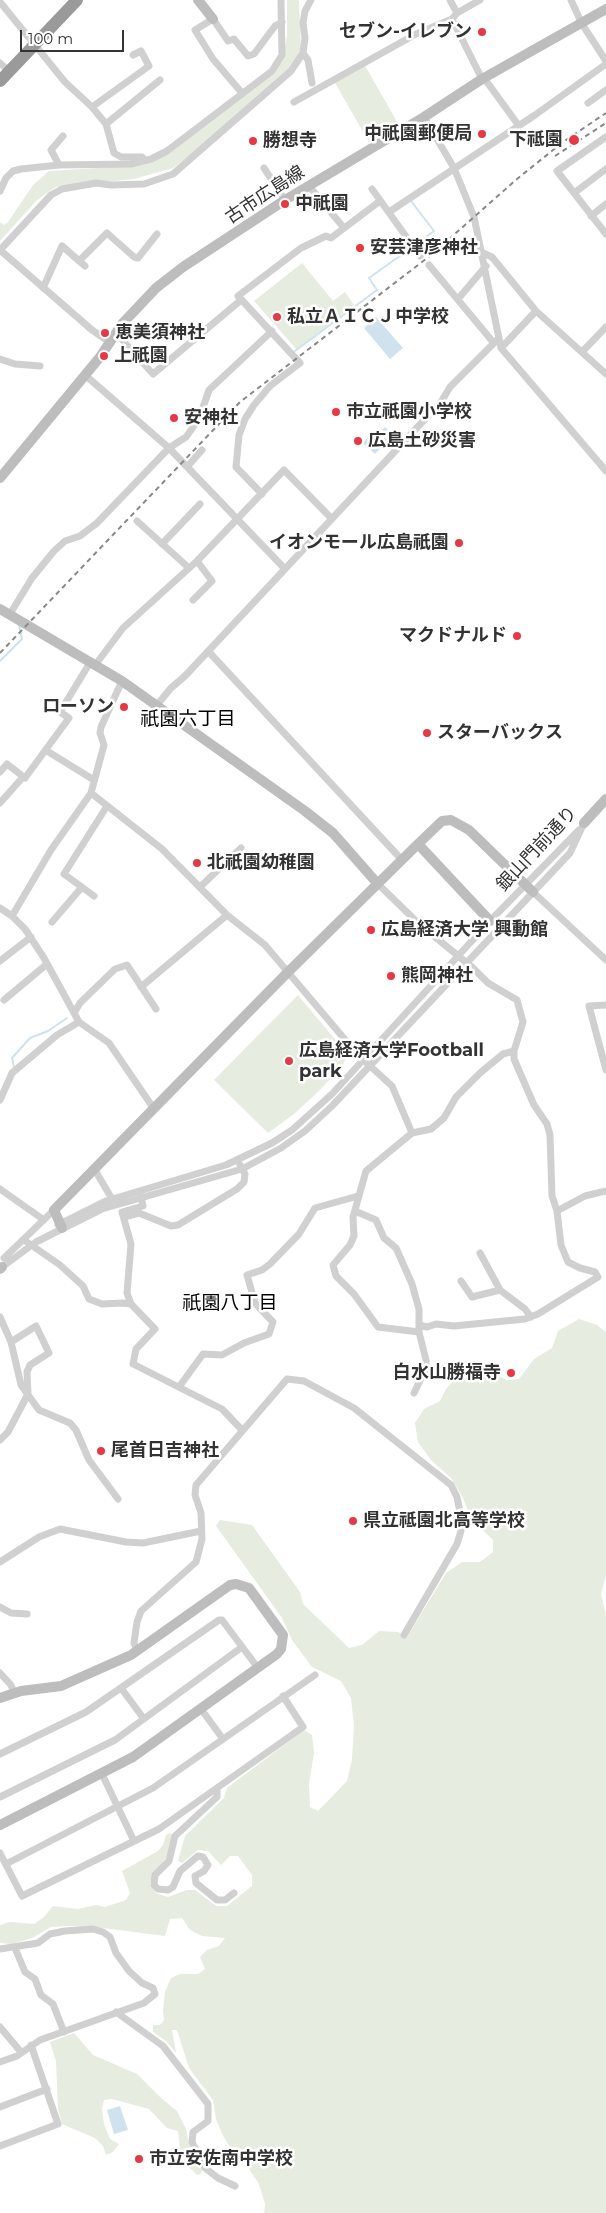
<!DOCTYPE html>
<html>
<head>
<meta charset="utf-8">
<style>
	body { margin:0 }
	#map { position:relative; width:606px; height:2213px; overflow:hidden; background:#fff; font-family:Montserrat,sans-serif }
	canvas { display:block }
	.scale { position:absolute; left:20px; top:30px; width:104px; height:22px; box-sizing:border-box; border:2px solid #333; border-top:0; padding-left:6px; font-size:15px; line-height:18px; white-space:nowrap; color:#333; -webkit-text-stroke:4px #fff; paint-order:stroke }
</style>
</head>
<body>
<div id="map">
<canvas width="606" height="2213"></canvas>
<div class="scale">100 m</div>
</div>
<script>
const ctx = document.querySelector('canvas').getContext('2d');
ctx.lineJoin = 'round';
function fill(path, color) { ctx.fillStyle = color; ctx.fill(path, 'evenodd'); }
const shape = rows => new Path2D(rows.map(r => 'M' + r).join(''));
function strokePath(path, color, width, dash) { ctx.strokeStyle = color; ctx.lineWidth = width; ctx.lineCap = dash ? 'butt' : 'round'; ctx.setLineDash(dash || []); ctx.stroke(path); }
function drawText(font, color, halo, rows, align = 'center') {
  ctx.font = font + ' Montserrat,"Noto Sans JP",sans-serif'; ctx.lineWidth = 5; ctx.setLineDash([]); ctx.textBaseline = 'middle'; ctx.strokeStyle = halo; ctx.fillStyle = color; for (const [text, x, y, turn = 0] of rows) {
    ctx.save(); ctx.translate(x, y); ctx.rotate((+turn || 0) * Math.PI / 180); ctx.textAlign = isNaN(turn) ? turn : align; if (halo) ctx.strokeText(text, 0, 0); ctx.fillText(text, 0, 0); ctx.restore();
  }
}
fill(shape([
	[287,0,299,0,301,51,283,76,227,126,173,168,134,179,56,187,37,200,0,241,0,222,4,225,8,222,33,185,49,171,130,166,166,155,281,63,287,36],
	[364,64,400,127,370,144,334,81],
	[302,263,333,301,345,292,354,305,297,350,254,301],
	[298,995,348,1055,342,1066,319,1091,294,1114,268,1133,214,1080],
	[579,1319,597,1325,606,1332,606,1575,601,1594,606,1616,606,2213,264,2213,265,2204,259,2184,243,2160,234,2154,222,2134,216,2119,213,2100,189,2068,177,2030,172,2030,176,2053,166,2041,153,2032,153,2025,160,2025,164,2020,163,2011,165,1992,171,1978,180,1974,198,1974,205,1969,200,1957,207,1950,219,1946,225,1938,202,1936,190,1930,182,1918,170,1919,165,1936,103,1928,70,1926,51,1927,32,1938,12,1944,0,1943,0,1925,10,1922,34,1924,44,1917,53,1906,78,1909,96,1905,105,1907,126,1900,130,1893,122,1871,158,1851,163,1845,166,1835,171,1833,173,1837,168,1855,153,1876,150,1884,156,1893,168,1897,187,1890,195,1890,216,1906,227,1906,252,1886,252,1875,238,1856,230,1856,221,1865,208,1851,198,1850,182,1863,178,1861,185,1836,224,1798,227,1788,304,1730,312,1735,314,1753,309,1784,310,1807,318,1811,347,1781,352,1759,354,1726,351,1698,341,1681,312,1667,292,1640,282,1618,216,1526,220,1520,252,1525,300,1592,303,1604,349,1648,362,1645,379,1631,398,1632,407,1637,446,1573,462,1562,480,1562,493,1552,493,1540,471,1519,463,1498,451,1478,431,1460,418,1442,415,1423,424,1409,440,1401,446,1389,460,1373,493,1373,507,1380,519,1379,534,1359,552,1348,558,1331],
	[74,2033,93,2055,137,2074,161,2098,177,2111,186,2129,189,2144,202,2170,201,2174,197,2175,186,2164,180,2149,178,2131,167,2128,149,2109,112,2099,104,2100,102,2109,104,2124,110,2139,119,2144,113,2152,106,2155,103,2146,95,2138,62,2124,58,2109,56,2061,50,2042]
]), '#e6ecdf');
fill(shape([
	[376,317,403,348,390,359,364,328],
	[385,427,393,435,375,454,363,443,371,434,375,438],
	[120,2106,128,2130,114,2134,107,2110]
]), '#cfe2ee');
strokePath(shape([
	[411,201,434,231,416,244],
	[295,351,377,290,369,278,411,248],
	[0,661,22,639,19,625],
	[14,1067,12,1058,30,1038,48,1031,67,1018]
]), '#cfe2ee', 2);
strokePath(shape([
	[450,0,457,13],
	[571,0,582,24,606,61],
	[0,2,65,82,92,107,106,124,114,153,121,157,142,157,145,160],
	[452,19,482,79,487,82,519,126],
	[303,53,308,60,312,83],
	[0,63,9,71],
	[242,93,213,59,195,30,213,19,228,41,234,39,248,56,254,54,275,26,282,22],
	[294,102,416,34,452,19,457,13,480,0],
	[588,103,606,90],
	[92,107,149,66,141,51,133,55],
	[424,117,454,168,474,217,501,348,606,471],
	[106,124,160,80],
	[606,137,557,171,606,234],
	[59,165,51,150,63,136],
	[264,168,285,200],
	[309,186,344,228],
	[372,189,420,256],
	[0,191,6,178,13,171,21,169,59,165,131,164,151,159,167,151,272,71,282,55,281,0],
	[574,193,606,169],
	[389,212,535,115,606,64],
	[591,216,606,204],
	[0,250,51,195,62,189,96,183,111,185,144,184,173,174,291,71,303,53,305,38,303,23,305,11,311,0],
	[0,250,92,330,111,343],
	[483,253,492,257,536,311,606,374],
	[79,261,107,233,134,257,138,258,157,234],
	[429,265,493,342],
	[43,288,62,246,85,266],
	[458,299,486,266],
	[117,334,153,374,241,300],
	[501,348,536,311],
	[582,352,606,327],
	[0,359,15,364,40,366],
	[85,375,169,448,285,569],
	[187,467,202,450],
	[262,494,236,467,239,435,245,419,254,405,270,386,300,363,238,296,301,248,326,236,331,238,380,201],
	[137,521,189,568],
	[162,544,200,504],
	[193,600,212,581,197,561],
	[10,614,32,578,54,551,65,541,80,536,97,523,169,448,186,437,199,419,209,390,272,331],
	[208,651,402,860],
	[96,664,123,628,197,561,284,470,332,519],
	[157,705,171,688,185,676,441,402,450,387,498,339],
	[47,751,94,780],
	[0,772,7,764,25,778,69,718,60,712,91,661],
	[91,793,162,849,227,915,265,945,358,1055,392,1086,412,1133],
	[0,803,23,777],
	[377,883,418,923,473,968,488,983,517,1000,523,1022,514,1051,514,1059,534,1105,547,1124,550,1135,552,1196,557,1211,561,1245,568,1262,580,1268,595,1272,598,1277,538,1314,525,1319,454,1326,436,1324,427,1327,419,1325],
	[200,887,241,848],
	[533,892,606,960],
	[94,896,64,874,107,806],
	[0,908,12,916,25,929,44,958,79,1022,109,1043,154,1109],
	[12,916,51,850,91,793,104,745,100,733,101,727,122,681],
	[52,922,82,887],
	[0,961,31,937],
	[141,987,227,915],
	[4,1000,47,964],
	[606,1005,589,1006,606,1070],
	[74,1013,80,1003,115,969,127,965,156,1009],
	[0,1100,12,1073,57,1035,79,1022],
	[95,1170,112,1199],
	[0,1189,44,1220],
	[141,1196,143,1206,122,1212,131,1244,127,1293,131,1304,155,1329,136,1349,133,1364,222,1409,242,1430],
	[355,1211,376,1220,384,1238,396,1248,412,1284,419,1309,419,1332,426,1360,426,1368,414,1393],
	[557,1211,585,1196,606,1191],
	[124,1217,139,1213,171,1226,178,1225,237,1189,244,1182,245,1174,240,1165],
	[58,1225,106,1201,226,1165,272,1143,292,1130,332,1094,490,921,579,830],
	[24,1240,60,1265,83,1286,89,1299,102,1304,122,1303,131,1304],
	[480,1253,500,1290,525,1309,531,1317],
	[4,1258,54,1210],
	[2,1267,36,1242,102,1209,242,1169,281,1148,305,1131,332,1106,570,853,584,823],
	[461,1281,472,1297,500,1290],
	[0,1317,11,1342,21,1385,39,1410,70,1423,76,1430,89,1460,118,1499],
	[419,1332,378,1327,354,1294,336,1276,333,1265,350,1245,354,1236,353,1217,366,1171,412,1133,431,1129,444,1118,456,1097,480,1073,503,1054,514,1051],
	[179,1387,203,1354,222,1355,244,1343,269,1334,273,1322,255,1303,247,1275,262,1270,270,1264,299,1234,315,1208,358,1196],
	[0,1440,8,1432,28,1394,27,1372,30,1365,49,1353,36,1326,11,1342],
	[0,1562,39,1537,60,1529,126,1542,143,1543,201,1531],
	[0,1607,11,1613,27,1614],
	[137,1651,134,1643,137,1622,141,1611,196,1562,202,1539,201,1513,195,1495,196,1485,287,1379,304,1381,354,1408,451,1485,457,1497,461,1517,461,1531,457,1544,404,1635],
	[0,1673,11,1685,14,1693],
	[121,1688,144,1719],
	[201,1709,223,1739],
	[0,1754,86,1712,219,1620,222,1620,258,1668],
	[102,1774,134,1841],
	[217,1789,217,1797,175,1836,169,1861,155,1875,154,1885,158,1889,168,1890,173,1887,180,1871,198,1856,203,1857,208,1865,204,1871,195,1876,196,1883,217,1900,225,1900,234,1893],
	[0,1797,115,1740,242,1647],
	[0,1853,22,1896,159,1829,303,1727,283,1696],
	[6,1864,153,1788,315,1675],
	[15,1948,25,1972,35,1979,41,1995,53,2004,64,2032],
	[0,1949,38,1943,50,1934,65,1931,93,1929,103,1932,110,1937,116,1953,129,1971,142,1983,153,1988,155,1994,144,2003,40,2040,17,2056,0,2062],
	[116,2012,163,2046,208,2104,208,2121,193,2132,192,2142,205,2168,218,2178,235,2186],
	[0,2027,21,2052],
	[0,2107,47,2089],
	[0,2146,58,2124,31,2045]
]), '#d0d0d0', 7);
strokePath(shape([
	[198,0,213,19],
	[0,478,100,357,122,324,156,288,183,267,285,200,424,117,482,79,606,9],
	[0,609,122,681,305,811,333,833,377,883],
	[584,823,606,799],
	[418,844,442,821,451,820,469,830,533,892],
	[62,1228,54,1210,287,973,418,844,490,921],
	[0,1269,2,1267],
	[0,1698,21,1691,61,1686,131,1655,230,1585,236,1584,249,1588,283,1635,281,1649,277,1654,133,1757,0,1825]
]), '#bdbdbd', 10);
strokePath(shape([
	[0,81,77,0]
]), '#9a9a9a', 12);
strokePath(shape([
	[555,156,606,123],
	[0,653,240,402,431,255,517,179,563,142,606,113]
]), '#888', 2, [5, 4]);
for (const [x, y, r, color] of [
	[482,32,5,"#e63946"],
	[482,134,5,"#e63946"],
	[574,140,6,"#e63946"],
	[253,141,5,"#e63946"],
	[285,204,5,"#e63946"],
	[360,248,5,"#e63946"],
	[277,317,5,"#e63946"],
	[105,333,5,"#e63946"],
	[104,356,5,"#e63946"],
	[336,412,5,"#e63946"],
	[174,418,5,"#e63946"],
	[358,441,5,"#e63946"],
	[459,543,5,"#e63946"],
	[517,636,5,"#e63946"],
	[124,707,5,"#e63946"],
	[427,733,5,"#e63946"],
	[197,863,5,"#e63946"],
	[371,930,5,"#e63946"],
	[391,976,5,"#e63946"],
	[289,1061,5,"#e63946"],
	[511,1373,5,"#e63946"],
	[101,1451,5,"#e63946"],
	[353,1521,5,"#e63946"],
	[139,2159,5,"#e63946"]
]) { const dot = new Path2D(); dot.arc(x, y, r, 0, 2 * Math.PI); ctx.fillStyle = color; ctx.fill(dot); strokePath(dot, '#fff', 2); }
drawText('bold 18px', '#333', '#fff', [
	["セブン-イレブン",472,32,"right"],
	["中祇園郵便局",472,134,"right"],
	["下祗園",563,140,"right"],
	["勝想寺",263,141],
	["中祇園",295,204],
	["安芸津彦神社",370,248],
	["私立ＡＩＣＪ中学校",287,317],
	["恵美須神社",115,333],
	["上祇園",114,356],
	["市立祇園小学校",346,412],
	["安神社",184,418],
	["広島土砂災害",368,441],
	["イオンモール広島祇園",449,543,"right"],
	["マクドナルド",507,636,"right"],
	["ローソン",114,707,"right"],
	["スターバックス",437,733],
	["北祇園幼稚園",207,863],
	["広島経済大学 興動館",381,930],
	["熊岡神社",401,976],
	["広島経済大学Football",299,1051],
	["park",299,1072],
	["白水山勝福寺",501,1373,"right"],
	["尾首日吉神社",111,1451],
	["県立祗園北高等学校",363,1521],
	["市立安佐南中学校",149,2159]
], 'left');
drawText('18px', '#333', '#fff', [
	["古市広島線",265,195,-33],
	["銀山門前通り",537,849,-47]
]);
drawText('19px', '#000', '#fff', [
	["祇園六丁目",188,719],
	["祇園八丁目",230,1303]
]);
</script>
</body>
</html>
